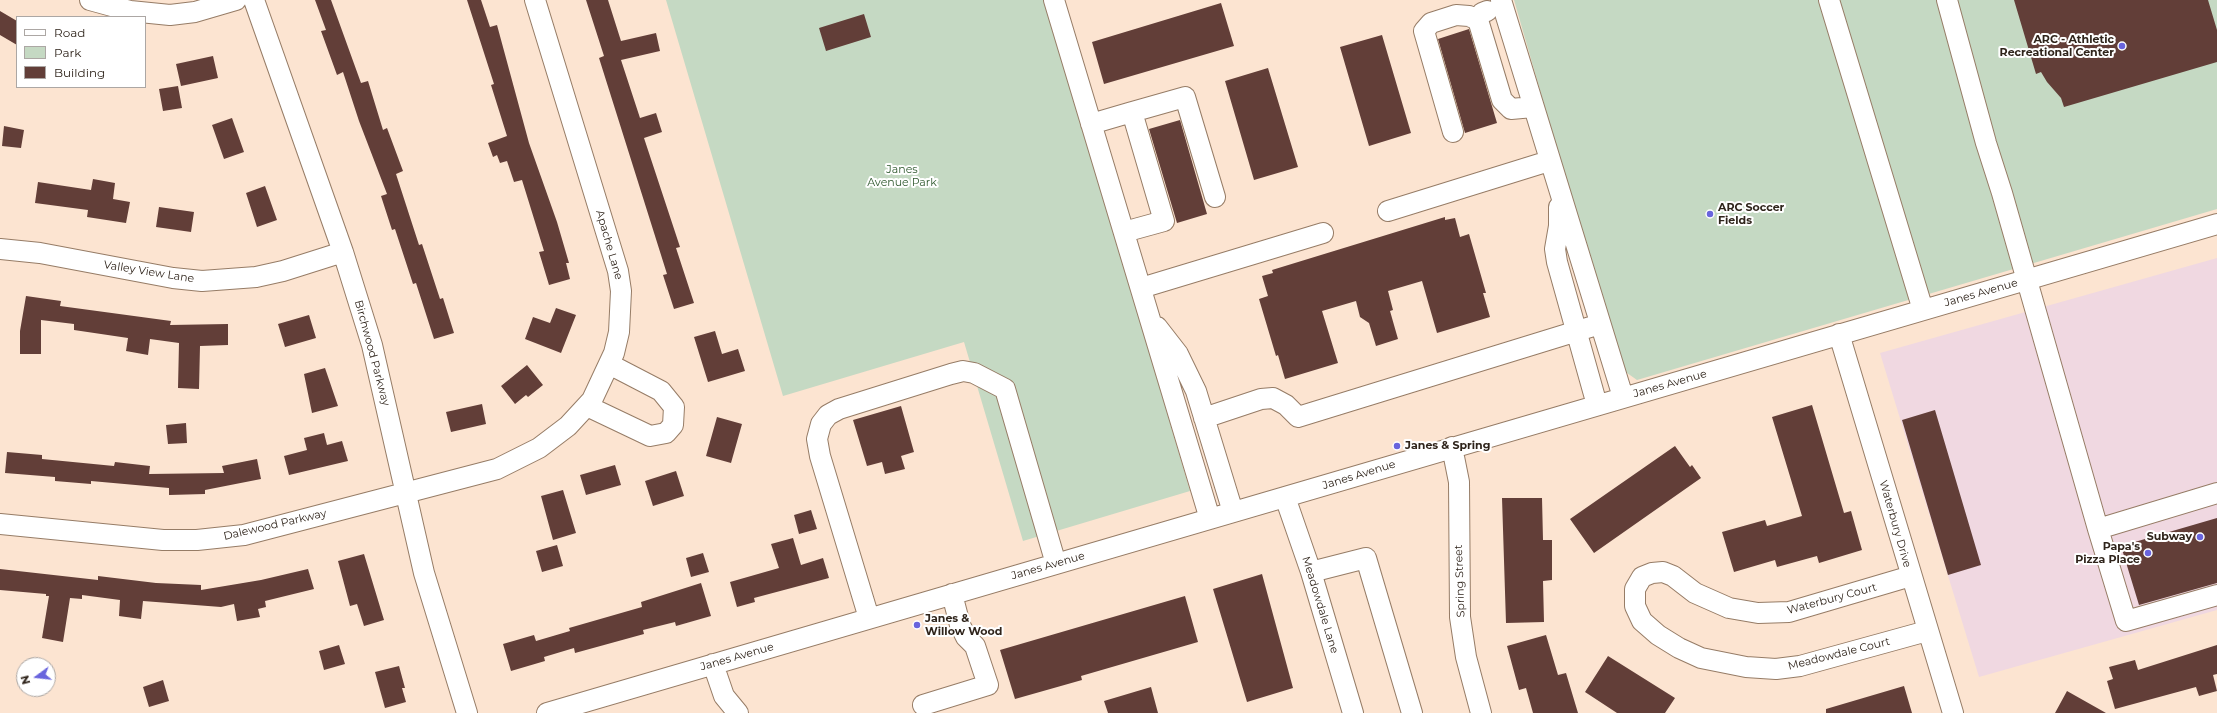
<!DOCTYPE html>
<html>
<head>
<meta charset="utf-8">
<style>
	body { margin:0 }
	#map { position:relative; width:2217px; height:713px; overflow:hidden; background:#fce4d1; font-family:Montserrat,sans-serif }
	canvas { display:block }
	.legend { position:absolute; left:16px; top:16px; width:130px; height:72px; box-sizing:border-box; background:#fff; border:1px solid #aca7a4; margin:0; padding:5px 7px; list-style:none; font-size:12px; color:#2f241b }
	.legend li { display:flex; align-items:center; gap:8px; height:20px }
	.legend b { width:20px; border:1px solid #aca7a4 }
	.north { position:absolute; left:16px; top:657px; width:40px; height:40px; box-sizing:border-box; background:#fff; border:1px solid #aca7a4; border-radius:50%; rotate:255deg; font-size:11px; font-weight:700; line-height:16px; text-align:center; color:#2f241b }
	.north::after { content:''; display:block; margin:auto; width:14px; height:18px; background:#6964dd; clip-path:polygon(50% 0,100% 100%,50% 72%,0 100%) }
</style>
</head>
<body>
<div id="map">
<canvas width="2217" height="713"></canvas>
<ul class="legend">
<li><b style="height:5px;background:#fff"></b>Road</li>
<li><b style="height:11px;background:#c5d9c3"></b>Park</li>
<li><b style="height:11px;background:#623e38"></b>Building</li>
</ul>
<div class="north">N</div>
</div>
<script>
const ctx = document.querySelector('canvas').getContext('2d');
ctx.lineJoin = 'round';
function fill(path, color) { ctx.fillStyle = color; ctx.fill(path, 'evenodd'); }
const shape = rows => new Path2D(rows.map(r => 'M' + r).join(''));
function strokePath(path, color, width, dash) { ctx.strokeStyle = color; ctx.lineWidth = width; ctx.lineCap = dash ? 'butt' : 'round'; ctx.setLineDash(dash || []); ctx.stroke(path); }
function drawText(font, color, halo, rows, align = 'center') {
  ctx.font = font + ' Montserrat,sans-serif'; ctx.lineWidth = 4; ctx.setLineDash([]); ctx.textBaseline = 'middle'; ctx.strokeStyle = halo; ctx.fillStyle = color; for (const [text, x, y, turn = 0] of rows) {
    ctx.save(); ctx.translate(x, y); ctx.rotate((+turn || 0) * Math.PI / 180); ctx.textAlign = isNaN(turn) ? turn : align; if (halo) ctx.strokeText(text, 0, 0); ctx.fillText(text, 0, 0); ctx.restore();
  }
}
fill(shape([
	[2217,258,2217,610,1979,677,1880,353]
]), '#f0d8e1');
fill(shape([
	[666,0,1046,0,1190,491,1023,541,964,342,783,396],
	[1514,0,2217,0,2217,209,1637,380,1620,368]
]), '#c5d9c3');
fill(shape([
	[315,0,331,0,361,83,368,81,383,130,387,128,403,171,396,174,419,245,422,244,440,299,443,298,454,333,434,339,416,283,413,284,395,229,392,230,381,196,387,194,359,121,343,72,337,75,321,31,326,30],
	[467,0,481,0,490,27,497,25,529,143,557,222,569,263,566,263,570,279,549,285,539,252,544,251,522,180,514,182,507,161,500,163,497,155,493,157,488,143,507,136,491,85,494,84],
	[586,0,608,0,621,41,656,33,660,51,621,60,640,118,656,113,662,132,644,138,680,247,676,248,694,303,674,309,663,275,667,274,599,58,604,56],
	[2014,0,2208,0,2217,30,2217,62,2064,107,2061,98,2047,82,2041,72,2036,74],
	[1221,3,1234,46,1104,84,1092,42],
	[0,11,17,21,17,45,0,35],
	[864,14,871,37,826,51,819,28],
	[1469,29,1497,123,1465,133,1438,39],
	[1382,35,1411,133,1369,146,1340,47],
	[213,56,218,78,181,86,176,64],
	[1268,68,1298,167,1254,180,1225,81],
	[178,86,182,108,163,111,159,89],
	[232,118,244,152,224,159,212,125],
	[1180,120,1207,214,1177,223,1149,129],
	[4,126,24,130,21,148,2,146],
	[93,179,115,183,113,199,130,202,126,223,87,217,88,210,35,203,38,182,91,190],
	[265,186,277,220,257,227,246,193],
	[159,207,194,212,191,232,156,227],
	[1445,217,1445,220,1455,218,1460,237,1469,234,1486,293,1483,293,1490,317,1437,333,1422,281,1388,291,1393,310,1390,311,1398,339,1376,346,1369,323,1360,317,1356,301,1322,311,1338,363,1285,379,1278,355,1276,356,1259,299,1268,296,1262,276,1273,273,1272,270],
	[26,296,61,301,60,306,171,321,170,325,228,324,228,345,200,346,199,389,178,388,179,343,150,339,148,355,126,351,128,338,74,330,74,324,41,320,41,354,20,354,20,331],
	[556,308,576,315,561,353,525,339,533,317,550,323],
	[309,315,316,338,285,347,278,324],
	[715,331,722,354,738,349,745,371,708,382,694,337],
	[527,365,543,385,528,397,526,395,515,404,501,386],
	[325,368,338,406,312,413,304,374],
	[482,404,486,424,451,432,446,412],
	[1812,405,1844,513,1851,511,1862,550,1819,563,1817,556,1777,567,1775,560,1734,572,1722,532,1765,520,1767,526,1802,516,1772,417],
	[901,406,914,452,901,456,905,469,885,474,882,462,867,466,853,420],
	[1935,410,1981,565,1948,575,1902,420],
	[717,417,742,424,731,463,706,456],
	[186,423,187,443,168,444,166,425],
	[324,433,327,445,342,441,348,461,289,475,284,456,307,450,304,438],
	[1675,446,1690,467,1692,465,1701,478,1594,553,1570,519],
	[7,452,42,455,42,459,114,466,115,462,150,466,149,474,224,473,222,466,257,459,261,479,205,490,205,494,169,495,169,488,91,481,91,484,55,481,55,477,5,473],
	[615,465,621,485,586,495,580,475],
	[676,471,684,496,653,506,645,481],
	[563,490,576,533,553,540,541,496],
	[1502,498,1542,498,1543,540,1552,540,1552,580,1543,581,1544,622,1506,623],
	[811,510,817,529,799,534,794,515],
	[2217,518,2217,583,2139,605,2121,546],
	[793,538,801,565,823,558,829,578,754,598,755,602,737,607,730,582,779,568,771,544],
	[557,545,563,566,542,572,536,551],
	[703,553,709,572,691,577,686,558],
	[364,554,384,620,364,626,357,604,350,606,338,561],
	[0,569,98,580,98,576,156,583,201,585,201,590,261,580,308,569,314,589,265,601,266,607,258,609,260,617,237,621,234,604,221,607,143,601,141,619,119,616,120,600,82,595,82,599,70,598,63,642,42,638,49,596,46,596,46,594,0,590],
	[1262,574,1293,688,1247,702,1213,589],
	[701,583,711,616,676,626,675,622,643,630,644,634,575,653,574,648,544,657,545,661,511,671,503,644,534,635,536,641,570,631,569,628,642,607,641,602],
	[1185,596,1198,642,1081,676,1082,680,1015,699,1000,650],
	[1546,635,1558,675,1566,673,1578,713,1533,713,1526,688,1519,690,1507,646],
	[339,645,345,664,324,670,319,651],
	[2217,645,2217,674,2213,675,2217,691,2199,696,2196,687,2115,709,2107,681,2113,679,2109,667,2135,660,2138,670],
	[1608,656,1675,698,1665,713,1617,713,1585,692],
	[399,666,405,688,402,688,406,702,385,708,375,672],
	[163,680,169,701,149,707,143,687],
	[1904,686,1912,713,1826,713,1826,709],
	[1151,687,1158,713,1108,713,1104,701],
	[2067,691,2106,713,2055,713]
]), '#623e38');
const minor = shape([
	[90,0,130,11,170,15,195,12,236,0],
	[254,0,343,252,372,345,424,573,467,713],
	[1054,0,1210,519],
	[1501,0,1623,397],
	[1829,0,1923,310],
	[1947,0,1986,143,2002,193,2098,529,2217,493],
	[1487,11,1482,13,1478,20,1502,100,1511,109,1533,107],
	[1132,112,1185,97,1215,197],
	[1091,124,1132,112,1164,221,1124,232],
	[1453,132,1424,31,1431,23,1456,15,1469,16,1478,20],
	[1559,207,1559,226,1555,249,1557,262,1597,405],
	[1388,211,1549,161],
	[0,249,40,253,173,278,202,281,256,277,283,271,343,252],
	[1141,288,1323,233],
	[1157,327,1178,354,1196,391,1233,512],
	[1839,334,1953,713],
	[587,406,650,436,666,433,673,425,674,407,661,391,609,364],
	[1204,418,1261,399,1273,398,1286,405,1298,417,1600,324],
	[1452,447,1459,482,1460,617,1466,657,1481,713],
	[1285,497,1311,572,1353,713],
	[0,524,163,540,197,540,244,535,497,469,539,448,568,426,592,400,614,353,619,332,621,291,618,271,535,0],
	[2098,529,2126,621,2217,595],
	[1311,572,1366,558,1412,713],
	[1911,576,1789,612,1758,613,1729,608,1695,593,1673,576,1663,572,1652,573,1642,577,1635,589,1635,606,1642,621,1658,635,1679,648,1701,658,1746,667,1776,669,1800,666,1927,631],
	[869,618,820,456,817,439,821,424,828,415,839,409,951,374,963,371,974,373,1005,389,1056,564],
	[713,664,724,696,738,713],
	[923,705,988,685,975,646,966,637,960,625,952,594],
	[547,713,2217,224]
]);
strokePath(minor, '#967c66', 22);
strokePath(minor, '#fff', 20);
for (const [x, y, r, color] of [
	[2122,46,4,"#6964dd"],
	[1710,214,4,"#6964dd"],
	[1397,446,4,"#6964dd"],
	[2200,537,4,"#6964dd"],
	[2148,553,4,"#6964dd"],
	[917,625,4,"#6964dd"]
]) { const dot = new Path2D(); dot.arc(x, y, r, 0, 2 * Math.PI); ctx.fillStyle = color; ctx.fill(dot); strokePath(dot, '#fff', 1.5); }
drawText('bold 11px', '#2f241b', '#fff', [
	["ARC - Athletic",2114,40],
	["Recreational Center",2114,53],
	["ARC Soccer",1718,208,"left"],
	["Fields",1718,221,"left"],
	["Janes & Spring",1405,446,"left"],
	["Subway",2192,537],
	["Papa's",2140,547],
	["Pizza Place",2140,560],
	["Janes &",925,619,"left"],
	["Willow Wood",925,632,"left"]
], 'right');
drawText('11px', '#30592f', '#fff', [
	["Janes",902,170],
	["Avenue Park",902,183]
]);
drawText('11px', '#2f241b', '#fff', [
	["Apache Lane",609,245,74],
	["Valley View Lane",149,272,9],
	["Janes Avenue",1981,293,-16],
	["Birchwood Parkway",372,353,75],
	["Janes Avenue",1670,384,-16],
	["Janes Avenue",1359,475,-17],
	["Waterbury Drive",1895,524,74],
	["Dalewood Parkway",275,525,-13],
	["Janes Avenue",1048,566,-16],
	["Spring Street",1460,581,-92],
	["Waterbury Court",1832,599,-15],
	["Meadowdale Lane",1320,605,73],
	["Meadowdale Court",1839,654,-14],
	["Janes Avenue",737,657,-16]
]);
</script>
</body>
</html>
